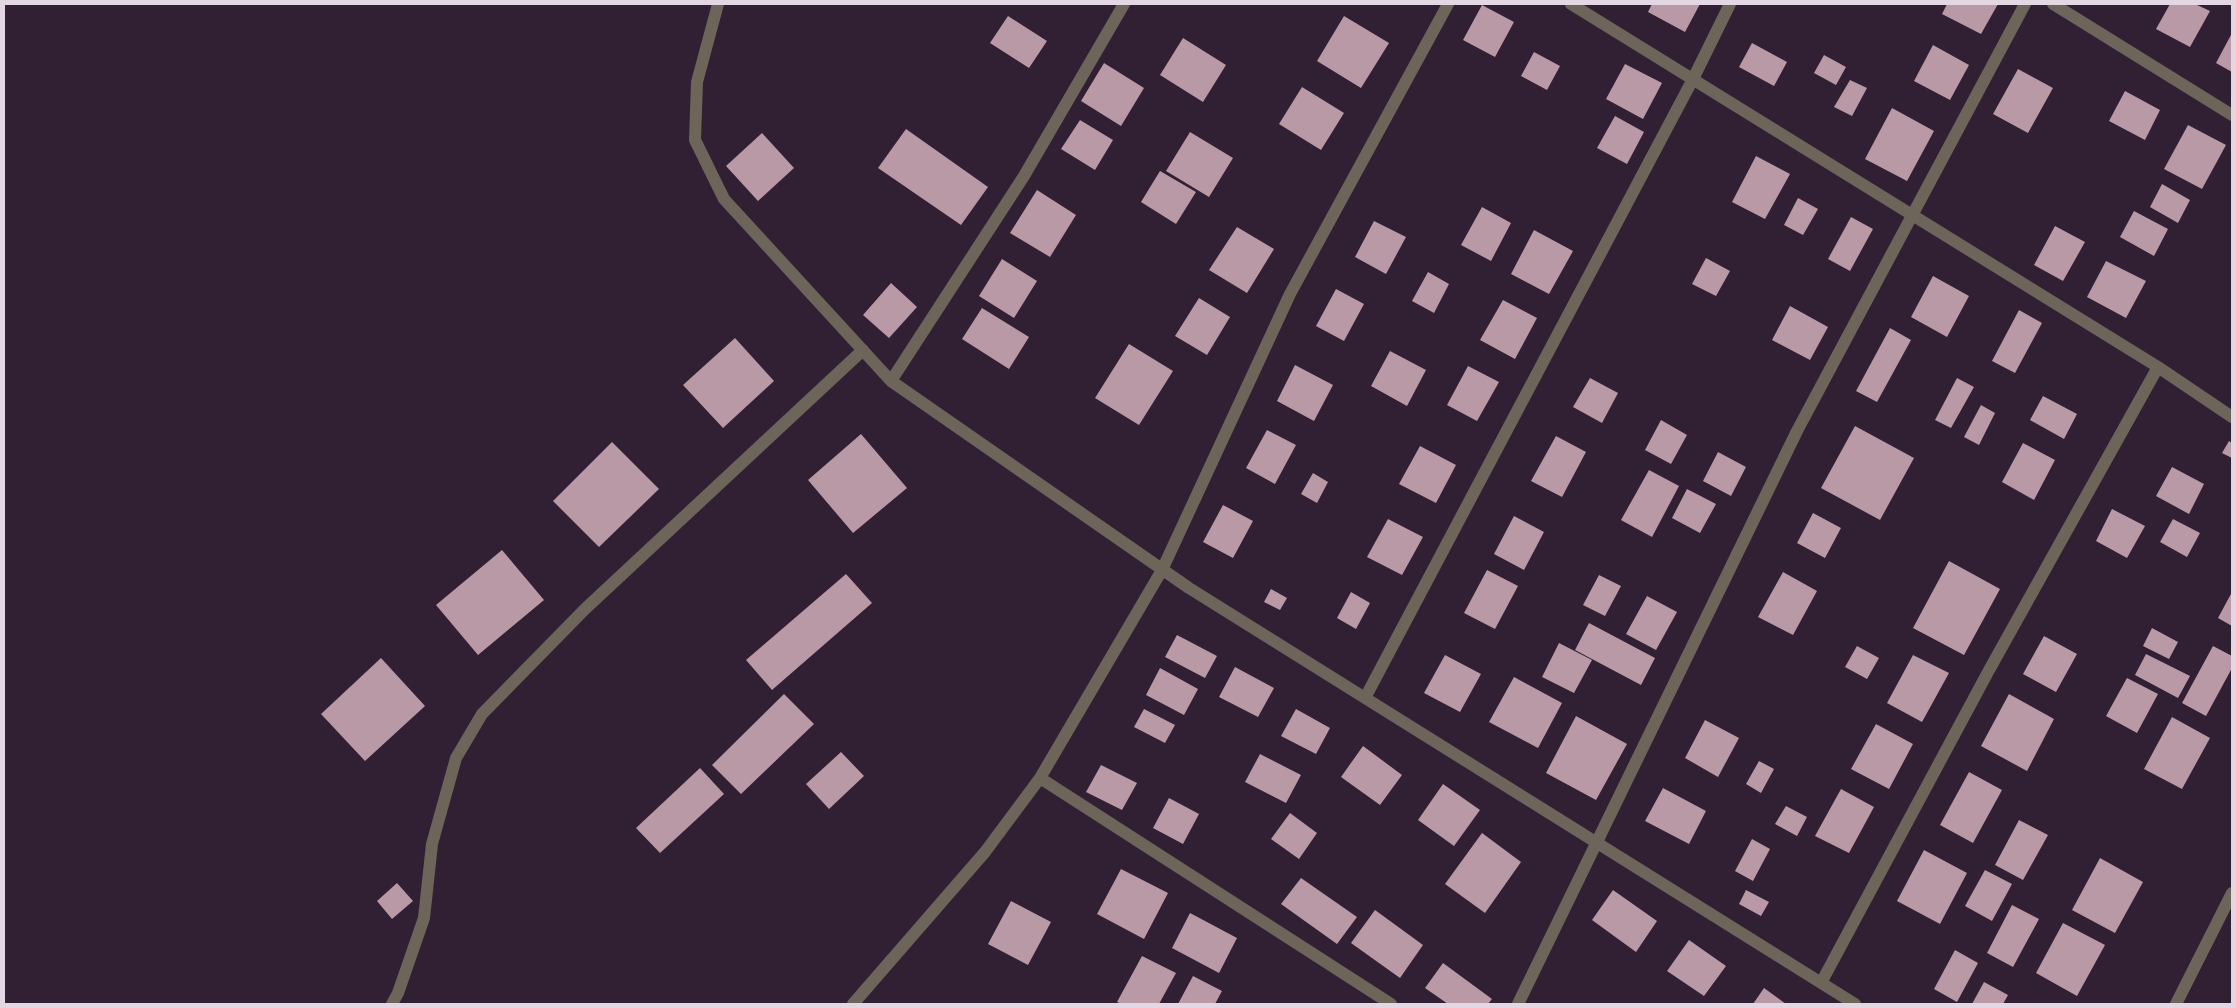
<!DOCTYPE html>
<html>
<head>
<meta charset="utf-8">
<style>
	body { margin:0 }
	#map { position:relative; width:2236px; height:1008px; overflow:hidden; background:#312033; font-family:"Source Sans 3",sans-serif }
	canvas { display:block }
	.frame { position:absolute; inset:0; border:5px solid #e3d7e4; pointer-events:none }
</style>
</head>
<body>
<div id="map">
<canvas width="2236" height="1008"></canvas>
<div class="frame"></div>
</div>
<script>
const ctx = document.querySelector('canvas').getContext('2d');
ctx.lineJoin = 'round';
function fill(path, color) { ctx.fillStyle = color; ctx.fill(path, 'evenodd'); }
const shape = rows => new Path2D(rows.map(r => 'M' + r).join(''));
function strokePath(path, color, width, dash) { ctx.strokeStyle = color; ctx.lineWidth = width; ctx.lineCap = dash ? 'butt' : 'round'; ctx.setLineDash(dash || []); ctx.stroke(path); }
fill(shape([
	[1652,4,1700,4,1685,32,1648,12],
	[1947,4,1998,4,1981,34,1942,14],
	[2170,4,2195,4,2210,11,2190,47,2156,29],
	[1482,5,1514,22,1495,57,1463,40],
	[1008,16,1047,41,1029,68,990,43],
	[1344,16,1389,43,1361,88,1317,61],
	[2232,33,2232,72,2216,63],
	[1183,38,1226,65,1203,102,1160,75],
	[1752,43,1787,62,1774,86,1739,67],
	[1933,45,1969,65,1950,100,1914,81],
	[1534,52,1560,66,1547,90,1521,76],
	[1824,55,1846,67,1836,85,1814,73],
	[1104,63,1144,88,1121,126,1081,101],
	[1625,64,1662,83,1643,119,1606,99],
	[2018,69,2053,88,2028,133,1993,114],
	[1850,80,1867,88,1852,116,1834,107],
	[1302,87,1344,113,1321,150,1279,124],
	[2125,91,2160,110,2145,140,2109,121],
	[1892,108,1934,131,1907,181,1865,159],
	[1615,116,1644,132,1627,164,1597,148],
	[1080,120,1113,140,1095,170,1061,149],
	[2188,125,2226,145,2202,189,2164,169],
	[906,129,988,187,961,225,878,168],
	[1190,132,1233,158,1209,197,1166,171],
	[762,133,794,168,758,201,726,166],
	[1756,156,1790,174,1765,219,1732,202],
	[1160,171,1196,192,1176,224,1141,202],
	[2162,184,2190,200,2178,223,2150,207],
	[1037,190,1076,215,1050,257,1010,233],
	[1798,198,1818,209,1803,235,1784,225],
	[1482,207,1511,223,1491,261,1461,245],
	[2134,211,2168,229,2154,256,2120,237],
	[1851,217,1873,229,1850,271,1828,259],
	[1374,221,1406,237,1386,274,1355,257],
	[2055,226,2085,242,2063,281,2034,265],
	[1237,227,1274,249,1247,293,1209,270],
	[1534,230,1573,251,1549,294,1511,274],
	[1706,258,1730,271,1716,296,1692,284],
	[1002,259,1037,281,1014,318,979,296],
	[2106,261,2146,281,2126,318,2087,297],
	[1428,272,1449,284,1434,313,1412,301],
	[1933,276,1969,296,1947,337,1911,317],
	[891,283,917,307,889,338,863,315],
	[1336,289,1364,304,1344,341,1316,326],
	[1199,298,1230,317,1207,355,1175,336],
	[1503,300,1537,318,1515,359,1480,340],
	[1790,306,1828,327,1810,360,1772,340],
	[982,308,1029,337,1009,369,962,339],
	[2019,310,2042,323,2015,373,1992,361],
	[1890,328,1911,340,1877,402,1856,391],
	[735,338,774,381,723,428,683,385],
	[1129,344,1173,371,1139,425,1095,398],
	[1390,351,1426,370,1407,406,1371,386],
	[1295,365,1333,385,1314,421,1277,401],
	[1468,366,1499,382,1477,421,1447,405],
	[1590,378,1618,393,1602,423,1573,407],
	[1957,378,1974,387,1951,428,1935,420],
	[2043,396,2077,414,2064,439,2030,420],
	[1981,405,1995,413,1979,445,1964,437],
	[1661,420,1687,435,1671,464,1645,450],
	[1855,426,1914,458,1880,520,1821,488],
	[1267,430,1296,445,1275,484,1246,468],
	[861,434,907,488,853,533,808,480],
	[1556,436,1586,452,1562,497,1531,481],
	[2229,441,2232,443,2232,458,2222,453],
	[612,442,659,489,599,547,553,501],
	[2023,443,2055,460,2034,500,2002,482],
	[1420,446,1456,465,1436,503,1399,484],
	[1718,452,1746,467,1731,496,1703,481],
	[2172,467,2204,484,2189,514,2156,496],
	[1649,470,1679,486,1652,537,1621,520],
	[1313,473,1328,482,1317,503,1301,494],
	[1687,489,1716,504,1700,533,1672,518],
	[1223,505,1253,521,1233,558,1203,542],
	[2112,509,2145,526,2127,558,2096,541],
	[1813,513,1841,528,1825,558,1797,543],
	[1514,516,1544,532,1524,570,1494,554],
	[1388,519,1423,537,1402,575,1367,557],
	[2173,519,2200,533,2187,557,2160,542],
	[502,550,544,600,478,655,436,605],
	[1949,561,2000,589,1964,655,1913,628],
	[1487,570,1518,586,1495,629,1464,613],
	[1783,572,1817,591,1793,635,1758,617],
	[846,574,872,603,772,690,746,660],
	[1599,575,1621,586,1605,616,1583,605],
	[1271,589,1287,598,1280,610,1264,602],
	[1351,592,1370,603,1356,629,1337,618],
	[2232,592,2232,626,2218,618],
	[1647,596,1677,612,1656,650,1626,634],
	[1589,623,1655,658,1641,685,1575,650],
	[2152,628,2178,642,2169,659,2143,646],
	[1177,635,1217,656,1205,678,1165,657],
	[2044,636,2077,654,2056,692,2023,674],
	[1559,643,1592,660,1574,693,1542,677],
	[1857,646,1879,658,1867,679,1845,667],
	[2213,646,2232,656,2232,668,2206,716,2182,703],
	[2146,654,2190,676,2178,698,2135,675],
	[1445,655,1481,674,1460,712,1424,693],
	[1913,655,1949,673,1922,722,1887,703],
	[381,658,425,706,365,761,321,714],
	[1235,667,1274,688,1258,717,1219,697],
	[1160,668,1198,689,1184,715,1146,695],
	[1514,677,1562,703,1538,748,1489,722],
	[2127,678,2158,694,2137,733,2106,716],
	[784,694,814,724,741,794,712,765],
	[2009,694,2054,719,2027,771,1981,746],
	[1144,709,1175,725,1165,743,1134,727],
	[1296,709,1330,728,1316,754,1281,736],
	[1576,716,1627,744,1596,800,1546,773],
	[2172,717,2210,738,2182,789,2144,769],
	[1705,720,1739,738,1718,777,1685,758],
	[1876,724,1913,744,1889,789,1851,769],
	[1363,746,1402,775,1380,805,1341,777],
	[841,752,864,776,829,809,806,784],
	[1260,754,1301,775,1286,803,1245,782],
	[1759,761,1774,769,1761,793,1746,784],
	[1101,765,1137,783,1122,810,1086,792],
	[700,768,724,794,660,853,636,828],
	[1969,772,2002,790,1973,843,1940,825],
	[1443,784,1480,810,1454,846,1418,820],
	[1663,788,1706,811,1689,844,1645,821],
	[1841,789,1874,807,1849,853,1815,836],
	[1169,798,1199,814,1183,844,1153,828],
	[1786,806,1807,817,1797,836,1775,824],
	[1290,813,1317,833,1299,859,1271,839],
	[2019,820,2048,835,2023,880,1995,865],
	[1482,833,1521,862,1485,913,1445,884],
	[1752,839,1770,849,1753,881,1735,871],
	[1924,850,1967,873,1940,924,1897,901],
	[2100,858,2143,882,2115,933,2072,910],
	[1121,869,1168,893,1144,939,1097,914],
	[1985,870,2012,884,1992,921,1965,906],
	[1301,878,1357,917,1337,944,1281,904],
	[397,883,413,901,392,919,377,901],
	[1613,890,1657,921,1636,952,1592,920],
	[1746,890,1769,902,1761,916,1739,904],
	[1011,901,1051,922,1028,965,988,944],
	[2012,905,2039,919,2013,967,1987,953],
	[1375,910,1423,945,1400,978,1351,943],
	[1190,913,1237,938,1219,973,1172,948],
	[2063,923,2105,945,2077,996,2036,973],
	[1689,940,1726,966,1704,996,1667,971],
	[1955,950,1978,963,1957,1002,1934,989],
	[1142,956,1176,973,1159,1004,1122,1004,1117,1002],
	[1443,963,1492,999,1488,1004,1448,1004,1425,988],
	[1193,976,1222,991,1215,1004,1178,1004],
	[1984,982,2008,995,2003,1004,1972,1004],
	[1764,988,1786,1004,1753,1004]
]), '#ba99a6');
strokePath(shape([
	[718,4,697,82,695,140,724,199,891,381,1189,588,1855,1004],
	[1571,4,2158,367,2232,417],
	[2053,4,2232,115],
	[891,381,1024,176,1124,4],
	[1365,698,1693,79,1730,4],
	[1040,778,1391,1004],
	[1821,983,1988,672,2158,367],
	[392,1004,398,993,424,918,432,844,456,758,482,714,585,609,863,350],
	[853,1004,985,852,1040,778,1162,570,1290,294,1448,4],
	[1518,1004,1797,431,2025,4],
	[2176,1004,2232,893]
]), '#6d645a', 12);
</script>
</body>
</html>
